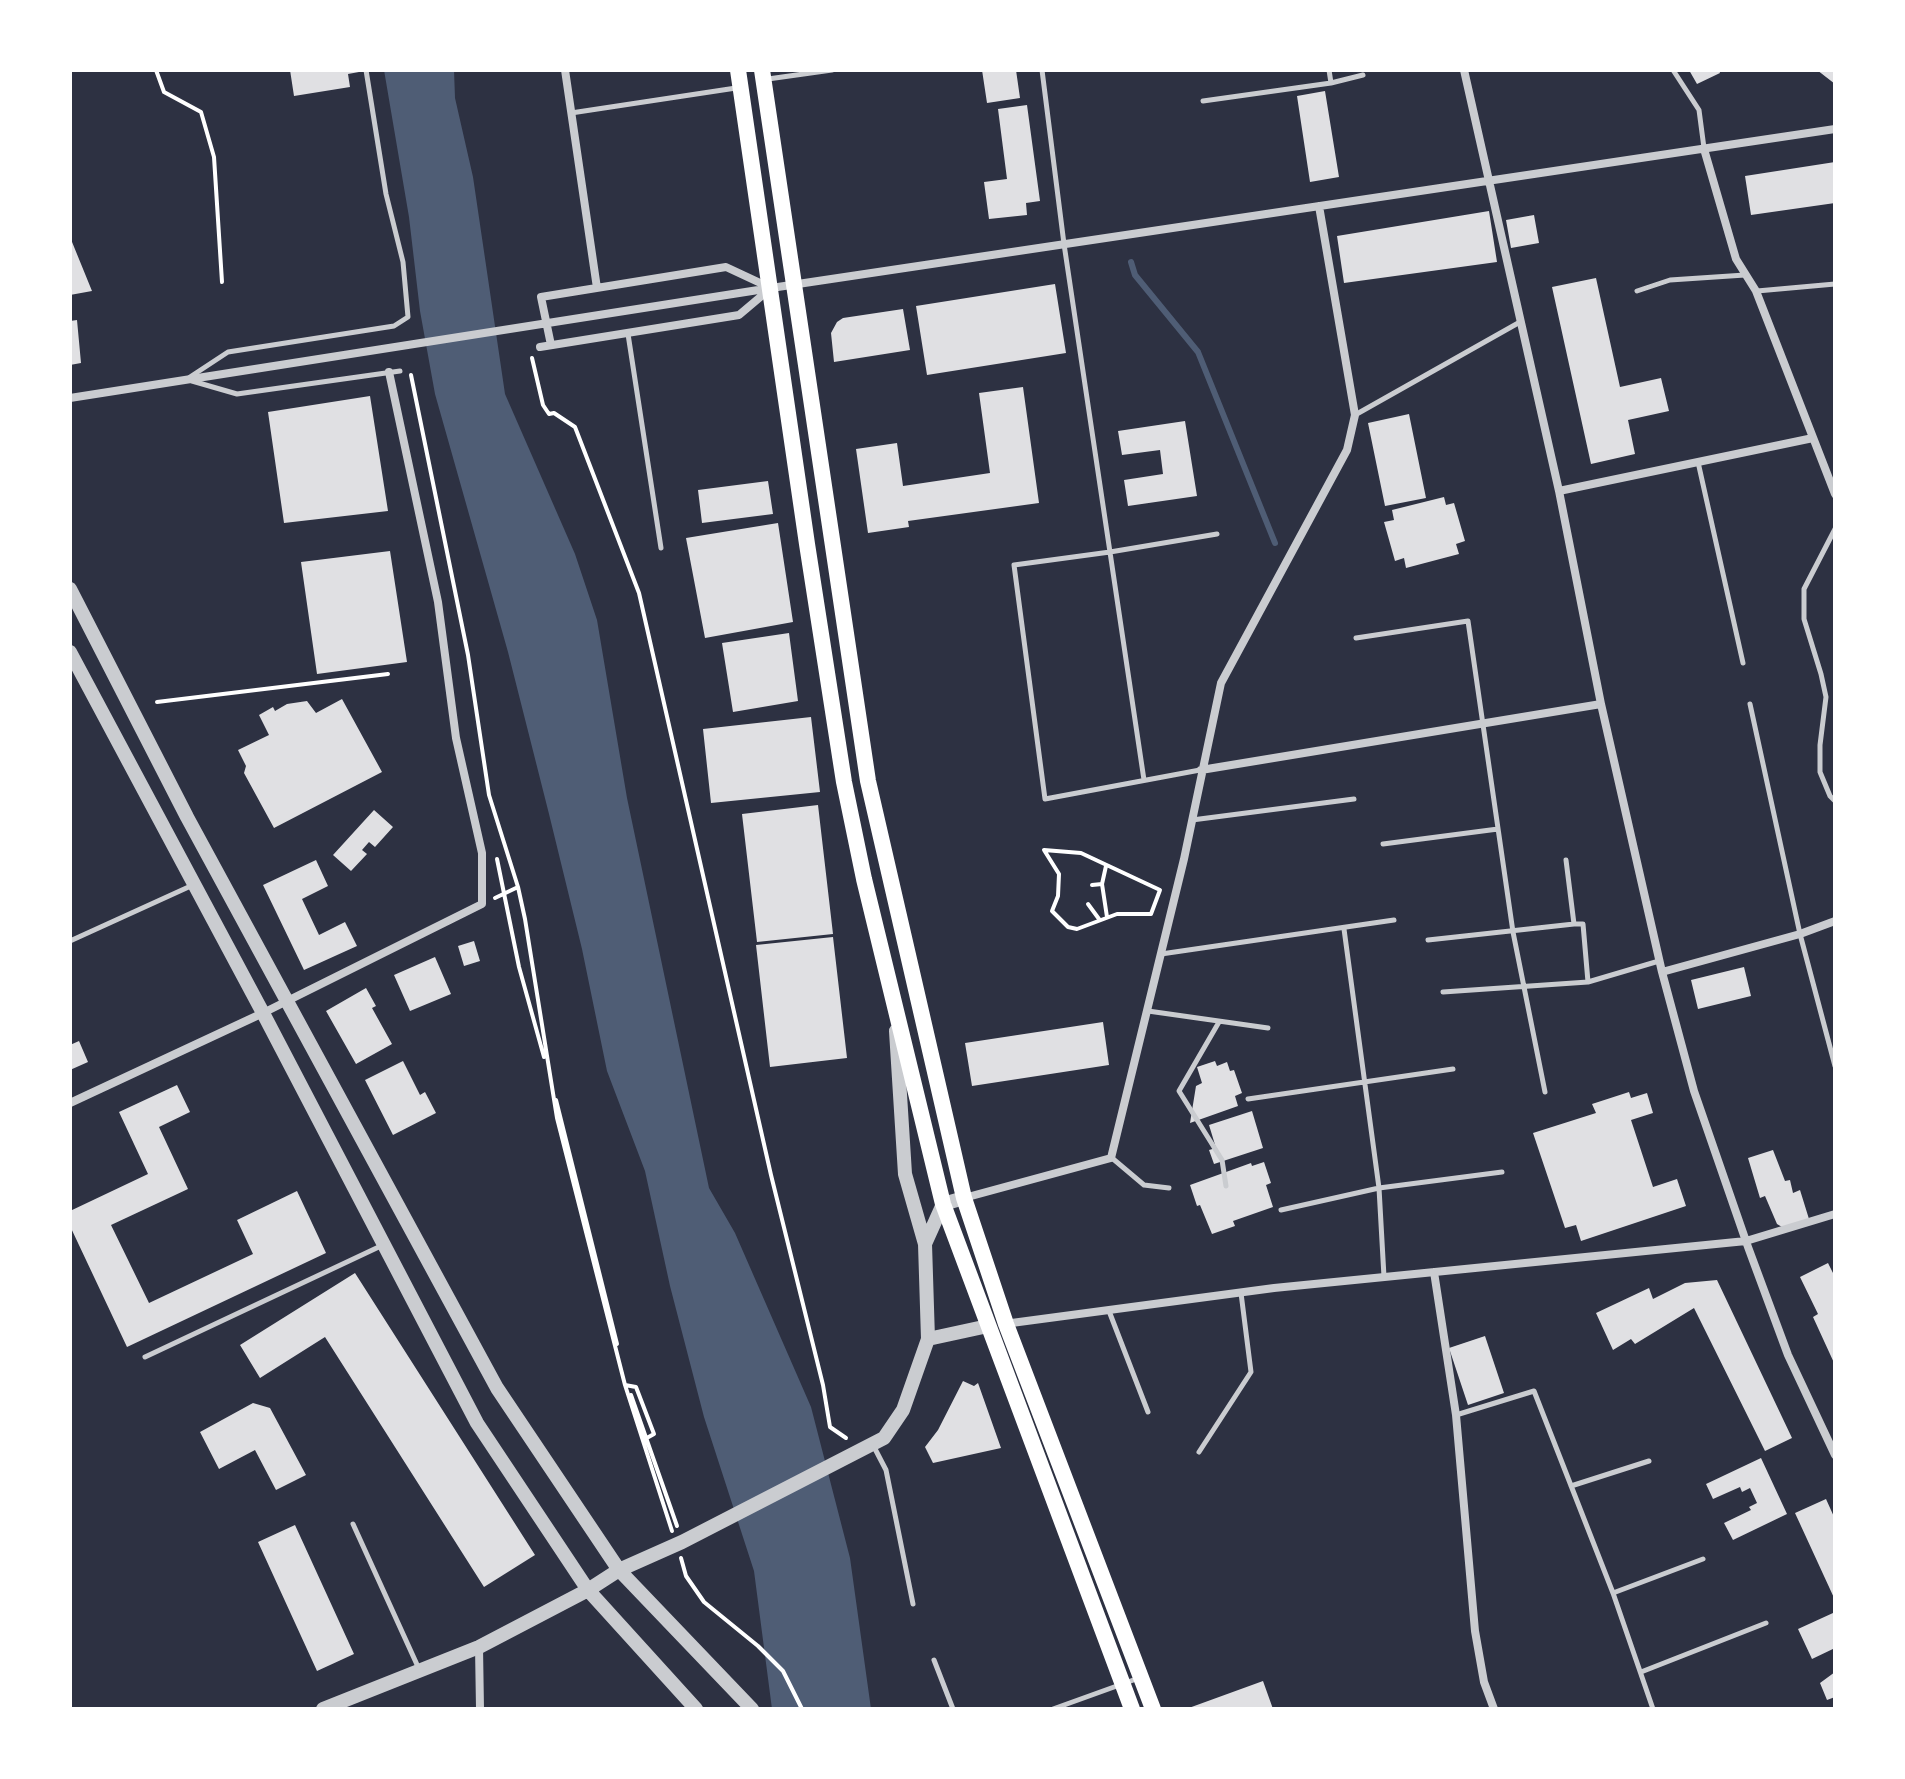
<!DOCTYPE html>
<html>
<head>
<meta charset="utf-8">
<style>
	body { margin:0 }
	#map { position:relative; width:1905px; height:1779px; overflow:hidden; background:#2d3142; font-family:Barlow,sans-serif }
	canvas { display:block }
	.frame { position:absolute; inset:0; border:72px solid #fff; pointer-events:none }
</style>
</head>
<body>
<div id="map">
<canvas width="1905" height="1779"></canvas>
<div class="frame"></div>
</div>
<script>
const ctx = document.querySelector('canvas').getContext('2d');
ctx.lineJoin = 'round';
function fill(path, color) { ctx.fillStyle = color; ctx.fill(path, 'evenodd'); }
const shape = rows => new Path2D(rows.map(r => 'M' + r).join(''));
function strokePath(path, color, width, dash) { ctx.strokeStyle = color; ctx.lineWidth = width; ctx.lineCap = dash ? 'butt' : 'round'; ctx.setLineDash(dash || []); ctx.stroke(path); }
fill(shape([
	[384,70,454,70,455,98,473,177,505,394,575,554,597,620,627,798,709,1188,735,1233,811,1407,850,1558,871,1709,772,1709,754,1571,704,1417,670,1286,645,1171,607,1071,582,949,549,814,508,652,435,394,420,311,409,217]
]), '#4f5d75');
strokePath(shape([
	[1131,262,1135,275,1198,352,1275,543]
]), '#4f5d75', 6);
fill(shape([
	[290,70,359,70,359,72,348,74,350,87,294,96],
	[982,70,1016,70,1020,98,987,103],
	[1689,70,1719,70,1720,73,1697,84],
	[1817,70,1835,70,1835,84],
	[1325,91,1339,177,1310,182,1297,96],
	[1027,105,1040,201,1026,203,1027,215,989,219,984,182,1007,179,998,109],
	[1835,162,1835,203,1751,215,1745,176],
	[1489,211,1497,262,1344,283,1337,236],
	[1534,215,1539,243,1511,248,1506,220],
	[70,237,92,291,70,295],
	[1596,278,1620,387,1661,378,1669,411,1628,420,1635,454,1591,464,1552,287],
	[1055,284,1066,353,927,375,916,306],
	[903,309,910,350,834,362,831,333,837,322,843,318],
	[77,320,81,363,70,365,70,321],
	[1023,387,1039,503,908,521,909,527,868,533,856,449,897,443,903,486,990,473,979,393],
	[370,396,388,511,284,523,268,412],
	[1409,414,1426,498,1385,506,1368,423],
	[1185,421,1197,496,1128,506,1124,480,1163,474,1160,450,1122,455,1118,431],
	[768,481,773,514,702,523,698,490],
	[1444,497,1446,505,1454,503,1465,541,1456,544,1459,554,1406,568,1404,558,1395,561,1384,522,1394,520,1392,510],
	[778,523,793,622,705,638,686,538],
	[390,551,407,662,317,674,301,562],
	[789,633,798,701,733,712,722,643],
	[342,699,382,772,274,828,244,773,246,766,238,750,269,735,259,715,273,707,275,711,287,704,307,701,316,713],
	[811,717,820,792,711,803,703,729],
	[818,805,833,934,757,942,742,814],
	[374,810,393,827,375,847,369,842,362,850,367,854,351,871,333,855],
	[316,860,328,886,302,899,319,935,345,922,357,946,304,970,263,885],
	[833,937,847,1058,770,1067,756,945],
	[474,941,480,961,464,966,458,946],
	[435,957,451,994,410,1011,394,975],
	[1744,967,1751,996,1698,1009,1691,980],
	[366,988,376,1006,372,1008,392,1044,356,1064,326,1011],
	[1103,1022,1109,1065,972,1086,965,1043],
	[79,1041,88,1062,70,1070,70,1045],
	[403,1061,420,1095,425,1092,436,1113,393,1135,365,1080],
	[1215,1061,1217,1066,1227,1062,1230,1071,1234,1070,1242,1093,1235,1096,1238,1106,1190,1123,1196,1086,1202,1083,1197,1067],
	[177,1085,190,1112,159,1127,188,1189,111,1225,149,1303,253,1254,237,1220,297,1191,326,1253,127,1347,70,1226,70,1211,148,1174,119,1112],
	[1629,1092,1631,1098,1647,1093,1653,1113,1631,1120,1653,1187,1677,1179,1686,1206,1581,1241,1576,1225,1565,1228,1533,1133,1596,1113,1592,1104],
	[1252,1111,1263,1148,1214,1164,1209,1150,1216,1148,1209,1125],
	[1773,1150,1785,1181,1790,1180,1793,1193,1800,1190,1809,1219,1782,1227,1777,1224,1765,1196,1760,1198,1748,1158],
	[1264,1162,1271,1183,1266,1185,1273,1207,1233,1221,1235,1226,1212,1234,1200,1205,1197,1206,1190,1185,1251,1163,1252,1166],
	[1828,1263,1835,1277,1835,1365,1813,1317,1818,1314,1800,1277],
	[355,1273,535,1555,484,1587,325,1337,260,1378,240,1345],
	[1717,1280,1792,1438,1765,1451,1694,1308,1635,1344,1631,1339,1613,1350,1596,1313,1649,1288,1653,1299,1685,1283],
	[1485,1336,1504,1393,1468,1405,1449,1348],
	[963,1381,974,1386,978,1383,1001,1448,933,1463,925,1447,938,1430],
	[253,1403,270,1408,306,1475,276,1490,255,1450,219,1469,200,1432],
	[1761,1458,1787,1514,1733,1540,1724,1523,1751,1510,1749,1507,1757,1503,1750,1488,1742,1492,1740,1487,1713,1499,1706,1484],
	[1826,1499,1835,1519,1835,1600,1795,1513],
	[295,1525,354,1654,317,1671,258,1542],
	[1833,1613,1835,1648,1812,1659,1798,1629],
	[1835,1672,1835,1697,1827,1700,1820,1683],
	[1263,1681,1273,1709,1186,1709]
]), '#e0e0e3');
strokePath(shape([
	[156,70,164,92,201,112,214,157,222,282],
	[532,358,543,405,549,414,554,413,575,427,639,593,771,1175,823,1385,830,1427,846,1438],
	[411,375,468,655,489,795,518,887,525,919,557,1118,625,1385,672,1531],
	[157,702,388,674],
	[1044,850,1081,853,1160,890,1151,914,1117,914,1077,929,1068,927,1052,911,1058,896,1059,874,1044,850],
	[497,859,519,967,544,1057],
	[1106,866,1102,884,1107,917],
	[1092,885,1102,884],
	[495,898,518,887],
	[1088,904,1099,919],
	[556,1100,617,1344],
	[625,1385,636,1387,654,1434,645,1439],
	[631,1395,677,1526],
	[681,1558,686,1576,704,1602,758,1646,783,1671,802,1709]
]), '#fff', 4);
strokePath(shape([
	[1042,70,1064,244,1144,780],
	[1329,70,1331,83],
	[1673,70,1699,110,1704,148],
	[768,79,832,70],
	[1203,101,1331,83,1363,75],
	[571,113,736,88],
	[1637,291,1670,280,1745,275],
	[1757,291,1835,284],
	[628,334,661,548],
	[190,377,228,352,394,326,408,317,403,262,386,194,366,70],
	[192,381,237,394,400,371],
	[1355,415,1520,322],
	[1698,462,1743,663],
	[1835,529,1804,589,1804,619,1821,674,1826,697,1820,745,1820,772,1830,796,1835,801],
	[1356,638,1468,621,1513,932,1545,1092],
	[1750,704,1800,934,1835,1066],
	[1200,770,1045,799,1014,565,1110,552,1217,534],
	[1192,820,1354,799],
	[1383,844,1498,829],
	[1566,860,1574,924,1583,924,1588,982],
	[1344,929,1379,1188,1384,1277],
	[1428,940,1574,924],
	[70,941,193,885],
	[1161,954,1394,920],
	[1443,992,1588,982,1659,961],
	[1148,1011,1268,1028],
	[1219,1022,1179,1091,1222,1160,1226,1186],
	[1248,1099,1453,1069],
	[1112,1158,1144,1185,1169,1188],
	[1281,1210,1379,1188,1502,1172],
	[1109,1311,1148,1412],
	[145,1357,383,1245],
	[1456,1415,1534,1391,1613,1593,1653,1709],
	[873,1445,886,1470,913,1604],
	[1199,1452,1251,1372,1241,1293],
	[1571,1486,1649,1461],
	[353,1524,419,1669],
	[1613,1593,1703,1559],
	[934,1660,953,1709],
	[1641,1672,1766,1623],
	[1053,1709,1139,1678]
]), '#caccd0', 5);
strokePath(shape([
	[565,70,597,288],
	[1464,70,1559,491,1601,704,1662,972,1694,1091,1748,1247,1788,1355,1835,1455],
	[1704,149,1736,259,1756,291,1835,494],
	[540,347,739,315,771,288,726,267,541,297,551,345],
	[70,398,771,288,1835,129],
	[1559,491,1813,438],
	[1201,770,1601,704],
	[1662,972,1800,934,1835,921],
	[70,1103,263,1013,482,904,482,853,456,738,438,602,389,372],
	[964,1198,1111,1158,1184,859,1221,683,1347,450,1355,415,1319,206],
	[1434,1272,1456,1415,1475,1631,1484,1682,1494,1709],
	[1004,1324,1274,1288,1746,1241,1835,1214],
	[479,1647,480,1709]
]), '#caccd0', 8);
strokePath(shape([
	[70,589,187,817,497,1388,619,1570,752,1709],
	[70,652,263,1013,477,1423,588,1590,696,1709],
	[896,1031,905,1174,925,1244],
	[928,1339,988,1326],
	[323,1709,479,1647,588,1590,619,1570,682,1542,884,1438,903,1410,928,1339,925,1244,943,1204,964,1198]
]), '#caccd0', 14);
strokePath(shape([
	[738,70,807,544,844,782,864,879,943,1204,1132,1709],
	[762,70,868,781,964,1198,1006,1324,1153,1709]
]), '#fff', 16);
</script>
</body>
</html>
